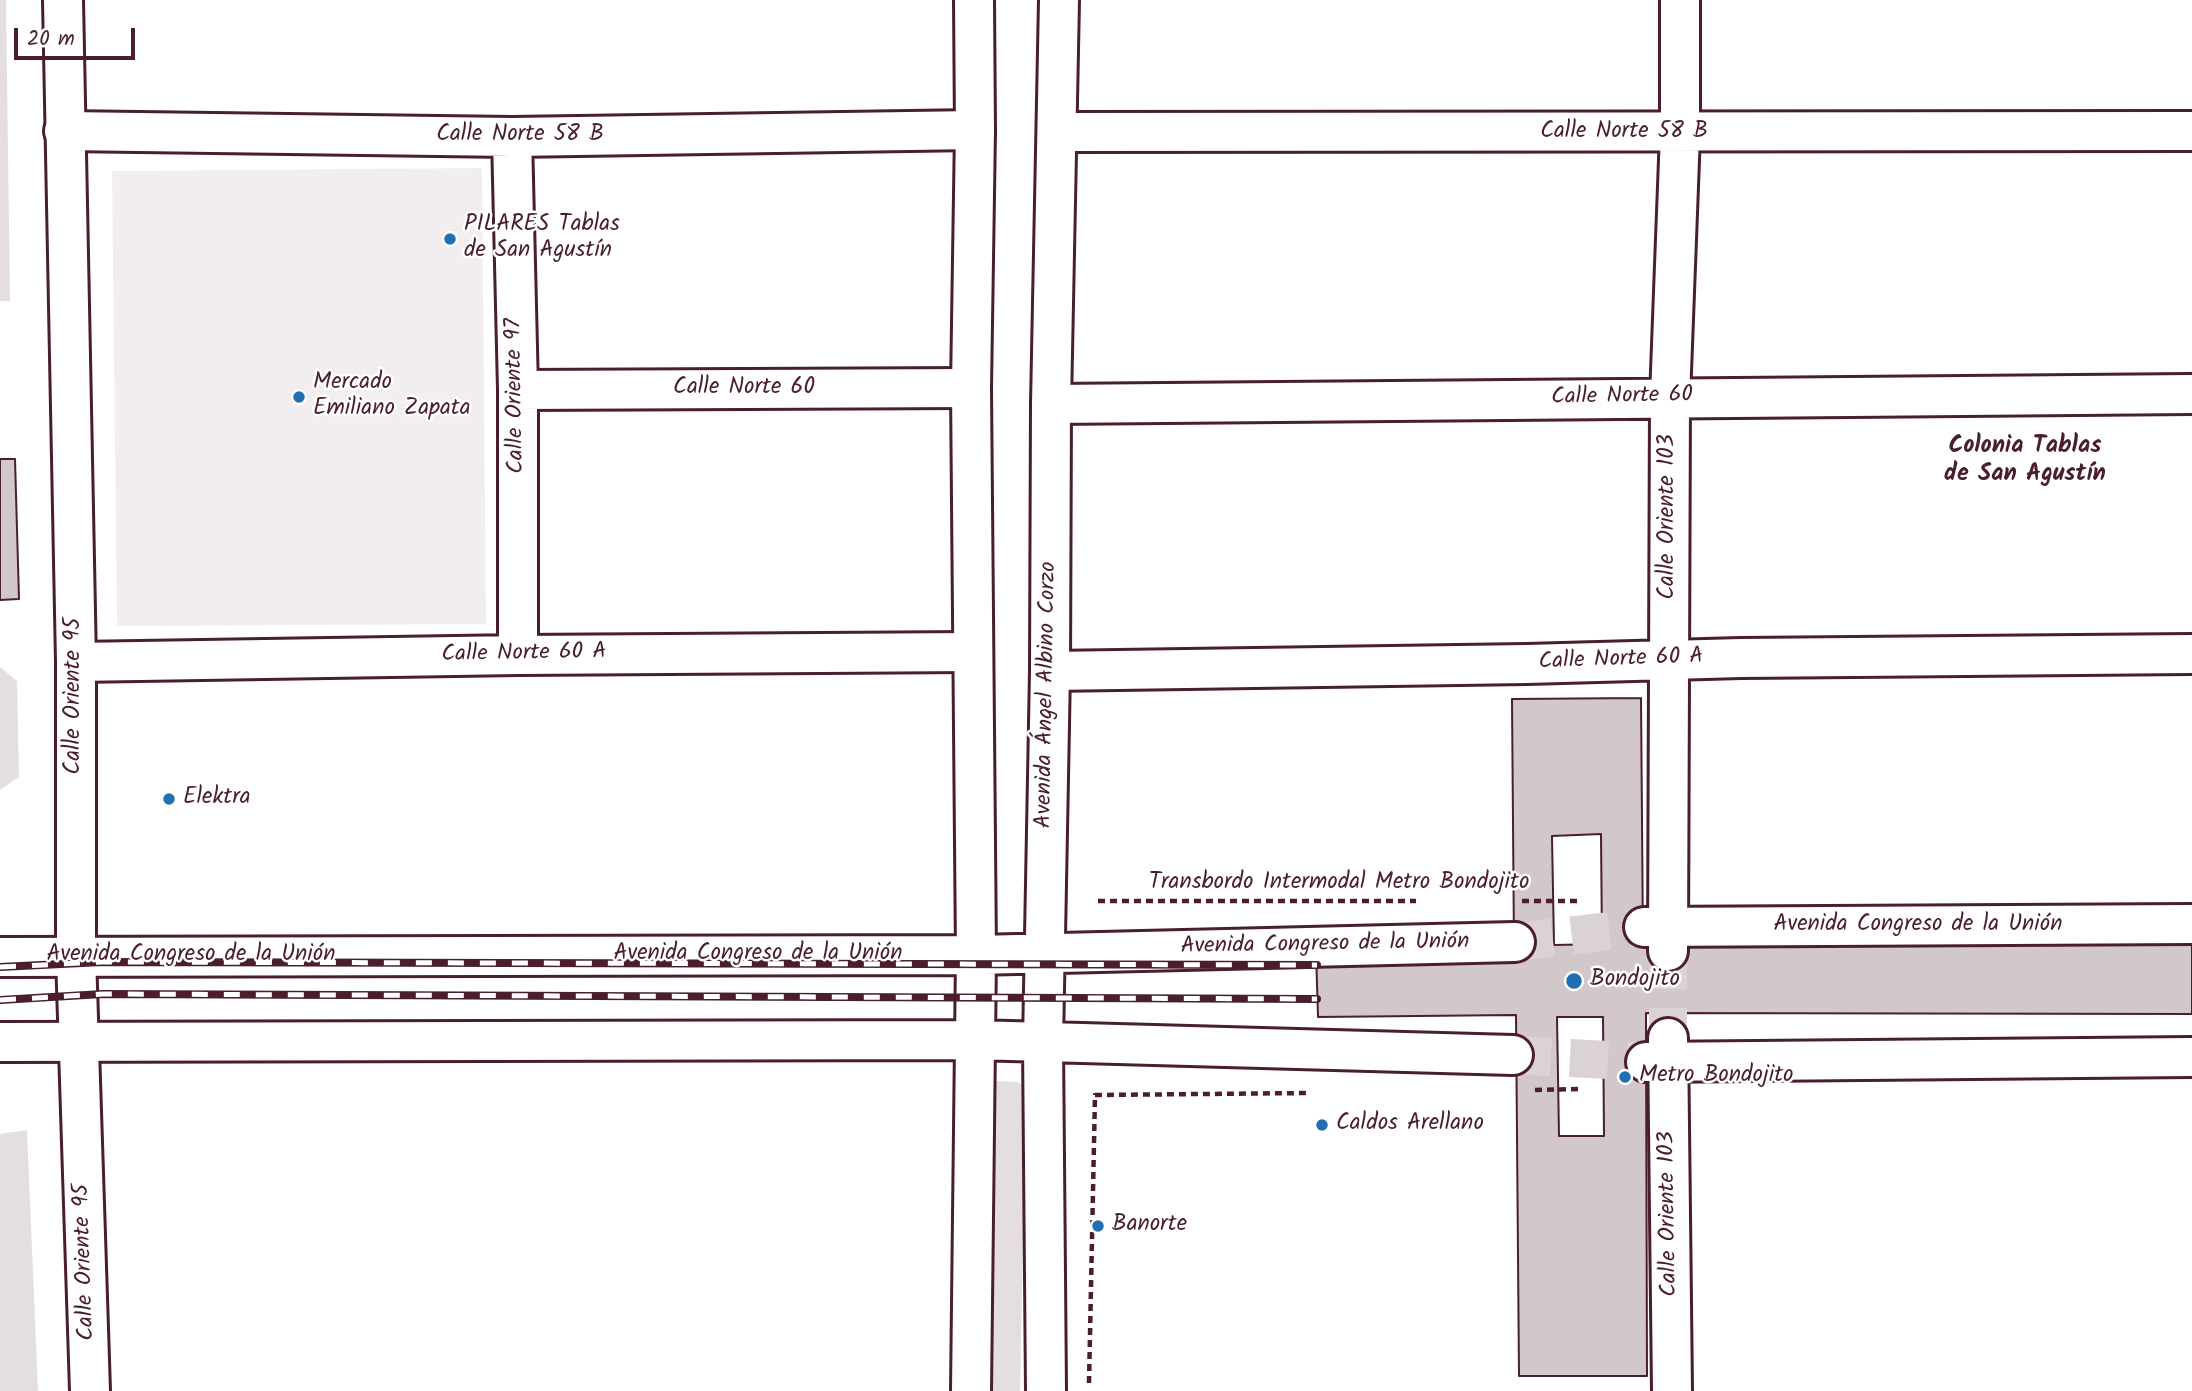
<!DOCTYPE html>
<html>
<head>
<meta charset="utf-8">
<style>
	body { margin:0 }
	#map { position:relative; width:2192px; height:1391px; overflow:hidden; background:#fff; font-family:Kalam,sans-serif }
	canvas { display:block }
	.scale { position:absolute; left:14px; top:28px; width:121px; height:32px; box-sizing:border-box; border:4px solid #4a1f2b; border-top:0; padding-left:9px; font-size:21px; line-height:24px; white-space:nowrap; color:#4a1f2b; -webkit-text-stroke:5px #fff; paint-order:stroke }
</style>
</head>
<body>
<div id="map">
<canvas width="2192" height="1391"></canvas>
<div class="scale">20 m</div>
</div>
<script>
const ctx = document.querySelector('canvas').getContext('2d');
ctx.lineJoin = 'round';
function fill(path, color) { ctx.fillStyle = color; ctx.fill(path, 'evenodd'); }
const shape = rows => new Path2D(rows.map(r => 'M' + r).join(''));
function strokePath(path, color, width, dash) { ctx.strokeStyle = color; ctx.lineWidth = width; ctx.lineCap = dash ? 'butt' : 'round'; ctx.setLineDash(dash || []); ctx.stroke(path); }
function drawText(font, color, halo, rows, align = 'center') {
  ctx.font = font + ' Kalam,sans-serif'; ctx.lineWidth = 5; ctx.setLineDash([]); ctx.textBaseline = 'middle'; ctx.strokeStyle = halo; ctx.fillStyle = color; for (const [text, x, y, turn = 0] of rows) {
    ctx.save(); ctx.translate(x, y); ctx.rotate((+turn || 0) * Math.PI / 180); ctx.textAlign = isNaN(turn) ? turn : align; if (halo) ctx.strokeText(text, 0, 0); ctx.fillText(text, 0, 0); ctx.restore();
  }
}
fill(shape([
	[482,168,486,624,117,626,112,171]
]), '#f2eeef');
fill(shape([
	[0,0,6,0,10,301,0,301],
	[0,667,17,681,19,777,0,790],
	[995,1081,1018,1082,1026,1088,1020,1391,981,1391,984,1091],
	[27,1130,38,1391,0,1391,0,1134]
]), '#e5dee0');
const building = shape([
	[0,459,15,459,19,599,0,600,0,459],
	[1641,698,1643,944,2192,939,2192,1014,1646,1013,1647,1376,1519,1376,1516,1015,1318,1017,1316,951,1514,948,1512,699,1641,698],
	[1601,834,1602,944,1554,945,1552,836,1601,834],
	[1557,1017,1603,1017,1604,1136,1559,1136,1557,1017]
]);
fill(building, '#d2c7cb');
strokePath(building, '#4a1f2b', 2);
strokePath(shape([
	[1668,951,1668,1038]
]), '#dbd2d5', 38, [38, 19]);
strokePath(shape([
	[1515,942,1644,927],
	[1513,1055,1646,1062]
]), '#dbd2d5', 38, [38, 19]);
const street = shape([
	[64,131,512,137,975,130],
	[1057,132,2192,131],
	[512,137,518,390,518,655],
	[518,390,971,388],
	[1051,404,2192,394],
	[76,662,518,655,972,652],
	[1050,671,1527,664,1741,658,2192,654],
	[1668,951,1670,398,1680,133,1680,0],
	[1668,1038,1672,1391]
]);
const secondary = shape([
	[63,0,76,662,76,956,90,1391]
]);
const primary = shape([
	[1644,927,2192,924],
	[0,957,976,955,1515,942],
	[0,1042,974,1040,1513,1055],
	[1646,1062,2192,1057],
	[971,1391,976,955,971,388,975,130,974,0],
	[1046,1391,1043,1043,1050,671,1051,404,1059,0]
]);
strokePath(street, '#4a1f2b', 44);
strokePath(secondary, '#4a1f2b', 44);
strokePath(primary, '#4a1f2b', 44);
strokePath(shape([
	[1098,901,1416,901],
	[1522,901,1581,901],
	[1535,1090,1579,1089],
	[1089,1383,1095,1095,1310,1093]
]), '#4a1f2b', 4.5, [7, 5]);
strokePath(street, '#fff', 38);
strokePath(secondary, '#fff', 38);
strokePath(primary, '#fff', 38);
const rail = shape([
	[0,967,102,962,1317,965],
	[0,1000,103,994,1317,999]
]);
strokePath(rail, '#4a1f2b', 8);
strokePath(rail, '#fff', 5, [16]);
for (const [x, y, r, color] of [
	[450,239,7,"#1f6fb2"],
	[299,397,7,"#1f6fb2"],
	[169,799,7,"#1f6fb2"],
	[1574,981,9,"#1f6fb2"],
	[1625,1077,7,"#1f6fb2"],
	[1322,1125,7,"#1f6fb2"],
	[1098,1226,7,"#1f6fb2"]
]) { const dot = new Path2D(); dot.arc(x, y, r, 0, 2 * Math.PI); ctx.fillStyle = color; ctx.fill(dot); strokePath(dot, '#fff', 2.5); }
drawText('23px', '#4a1f2b', '#fff', [
	["Calle Norte 58 B",1624,133],
	["Calle Norte 58 B",520,136],
	["Calle Norte 60",744,389],
	["Calle Oriente 97",517,396,-91],
	["Calle Norte 60",1622,398,-1],
	["Calle Oriente 103",1669,517,-90],
	["Calle Norte 60 A",524,655,-1],
	["Calle Norte 60 A",1621,661,-2],
	["Avenida Ángel Albino Corzo",1048,695,-89],
	["Calle Oriente 95",75,696,-90],
	["Transbordo Intermodal Metro Bondojito",1339,884],
	["Avenida Congreso de la Unión",1918,926],
	["Avenida Congreso de la Unión",1325,946,-1],
	["Avenida Congreso de la Unión",758,955],
	["Avenida Congreso de la Unión",191,956],
	["Calle Oriente 103",1670,1214,-91],
	["Calle Oriente 95",86,1262,-92]
]);
drawText('23px', '#4a1f2b', '#fff', [
	["PILARES Tablas",464,226],
	["de San Agustín",464,252],
	["Mercado",313,384],
	["Emiliano Zapata",313,410],
	["Elektra",183,799],
	["Bondojito",1590,981],
	["Metro Bondojito",1639,1077],
	["Caldos Arellano",1336,1125],
	["Banorte",1112,1226]
], 'left');
drawText('bold 24px', '#4a1f2b', '#fff', [
	["Colonia Tablas",2025,448],
	["de San Agustín",2025,476]
]);
</script>
</body>
</html>
